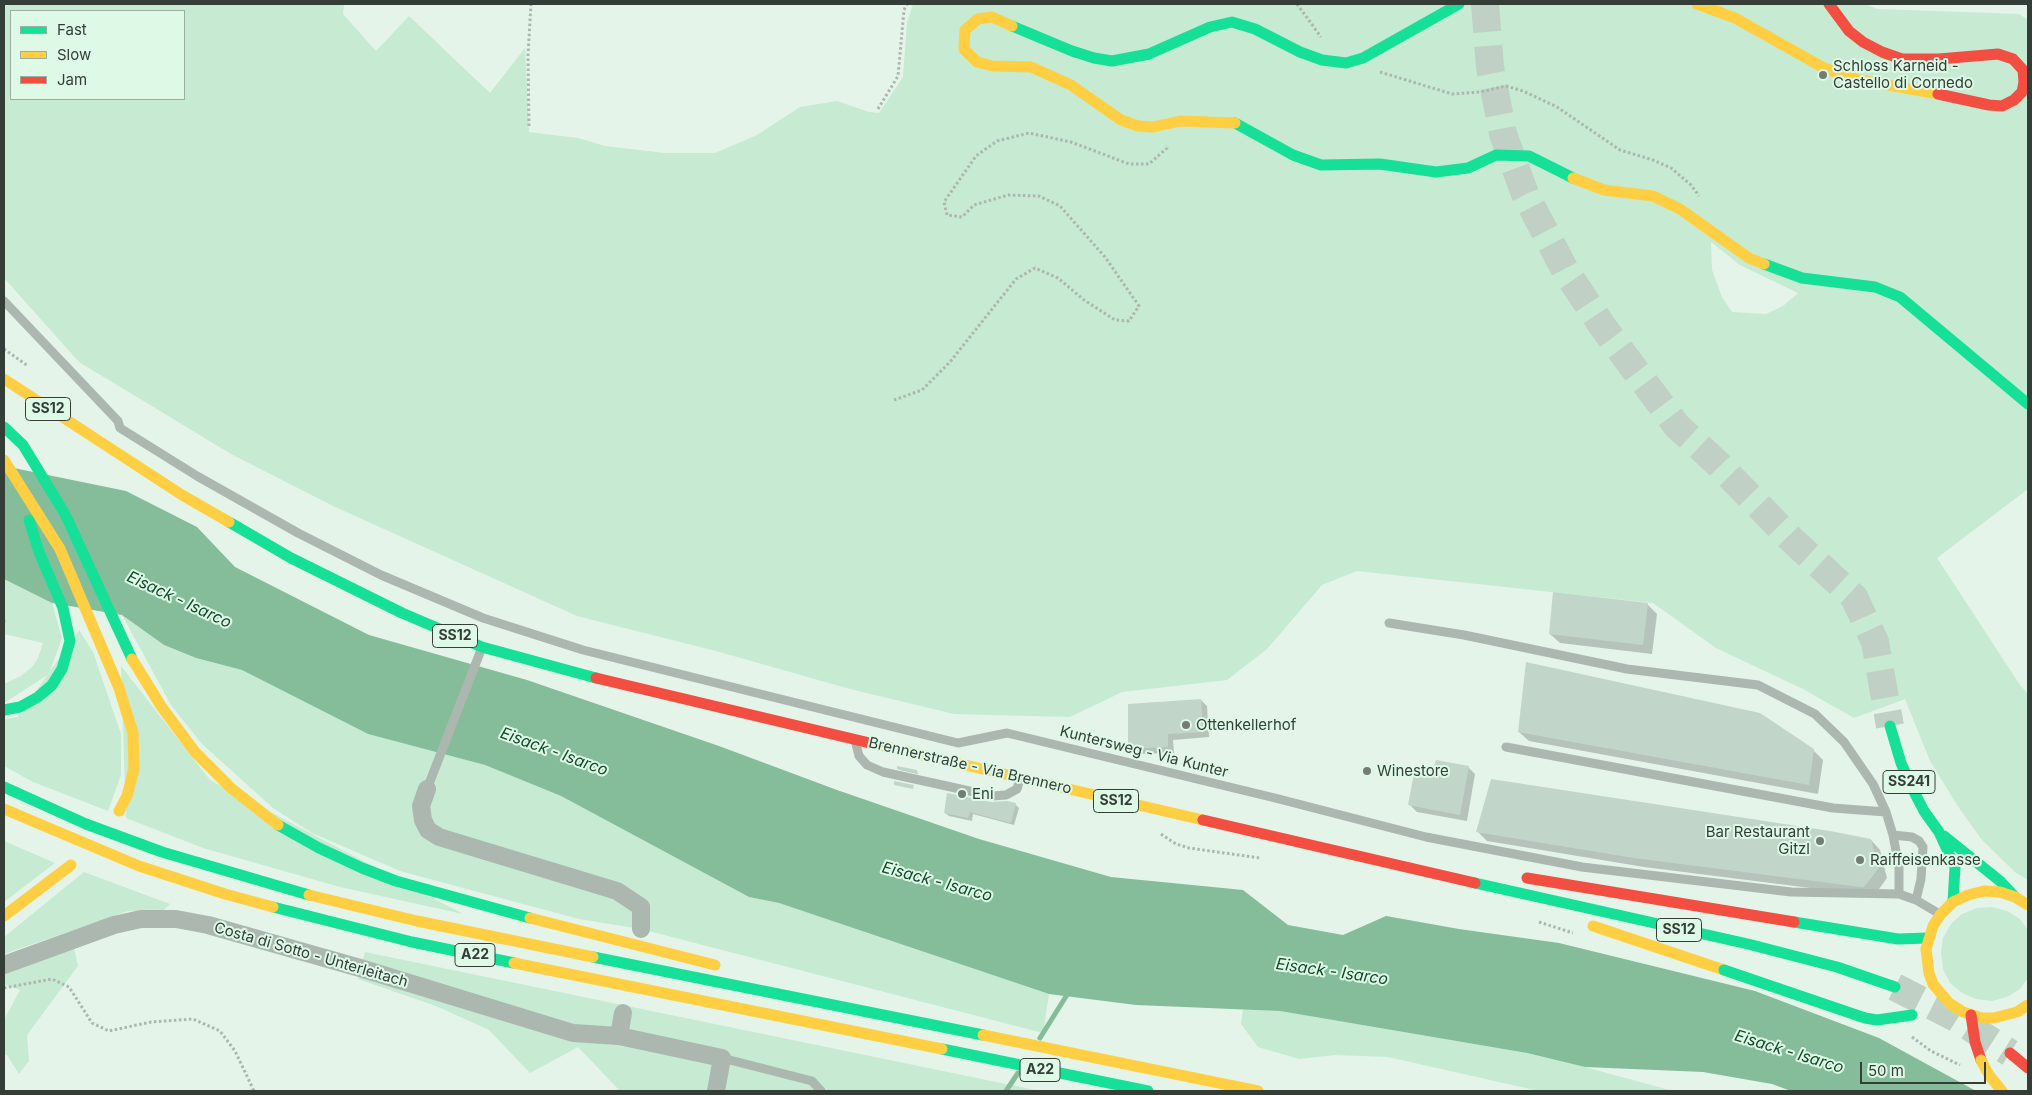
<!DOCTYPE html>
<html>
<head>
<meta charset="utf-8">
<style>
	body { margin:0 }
	#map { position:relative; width:2032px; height:1095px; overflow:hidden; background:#e4f4e9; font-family:Inter,sans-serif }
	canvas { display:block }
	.frame { position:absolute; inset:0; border:5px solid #343e37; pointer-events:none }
	.legend { position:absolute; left:10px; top:10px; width:175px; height:90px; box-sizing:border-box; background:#defae7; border:1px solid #9aafa1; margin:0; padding:6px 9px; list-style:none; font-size:15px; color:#343e37 }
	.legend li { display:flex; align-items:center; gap:10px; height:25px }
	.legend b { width:25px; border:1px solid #9aafa1 }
	.scale { position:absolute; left:1860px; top:1062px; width:126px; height:22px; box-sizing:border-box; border:2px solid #343e37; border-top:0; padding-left:6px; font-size:15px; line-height:18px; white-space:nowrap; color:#343e37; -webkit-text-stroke:4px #defae7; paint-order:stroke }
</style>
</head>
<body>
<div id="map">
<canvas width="2032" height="1095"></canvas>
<div class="frame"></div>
<ul class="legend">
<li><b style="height:6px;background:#16e098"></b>Fast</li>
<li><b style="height:6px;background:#ffcf43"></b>Slow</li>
<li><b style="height:6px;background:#f24e42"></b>Jam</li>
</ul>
<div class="scale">50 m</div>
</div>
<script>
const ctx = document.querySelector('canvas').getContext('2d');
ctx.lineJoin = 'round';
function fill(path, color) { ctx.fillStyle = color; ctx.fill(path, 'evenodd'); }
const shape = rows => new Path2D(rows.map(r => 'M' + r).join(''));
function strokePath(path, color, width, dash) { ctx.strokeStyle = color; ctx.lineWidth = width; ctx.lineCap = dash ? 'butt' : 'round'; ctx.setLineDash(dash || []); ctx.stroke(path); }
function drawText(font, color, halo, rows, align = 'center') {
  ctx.font = font + ' Inter,sans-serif'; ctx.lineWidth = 4; ctx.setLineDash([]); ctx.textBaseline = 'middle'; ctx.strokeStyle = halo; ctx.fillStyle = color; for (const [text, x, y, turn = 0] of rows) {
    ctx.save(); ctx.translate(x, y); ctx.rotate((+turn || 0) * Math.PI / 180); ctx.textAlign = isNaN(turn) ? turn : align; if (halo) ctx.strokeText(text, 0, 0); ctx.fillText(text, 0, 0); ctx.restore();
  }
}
fill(shape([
	[4,4,344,4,343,14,376,51,409,16,490,93,525,48,529,132,578,138,605,146,665,153,715,153,757,135,800,107,837,101,869,112,879,113,903,77,907,23,913,4,1865,4,1877,9,2019,14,2028,20,2028,489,1937,558,2020,685,2028,694,2028,880,2016,873,1982,840,1957,805,1930,761,1905,699,1854,718,1803,689,1716,648,1653,603,1357,571,1322,585,1267,649,1227,680,1122,692,1070,717,954,714,850,689,716,651,577,616,333,506,231,454,79,362,4,278],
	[11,11,184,11,184,99,11,99],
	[1711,242,1740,265,1798,293,1783,306,1766,314,1732,312,1722,297,1712,270],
	[4,579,52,603,62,638,49,674,4,703,4,684,21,676,33,666,38,658,43,643,4,634],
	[122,615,164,645,196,658,242,670,368,734,485,765,561,796,749,897,779,903,1049,994,1043,1033,641,929,579,919,400,871,312,833,273,808,202,744,171,705],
	[79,630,93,652,121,734,121,775,108,811,33,782,4,766,4,719,18,717],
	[121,666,210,780,463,914,340,887,203,848,126,818],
	[4,841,55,863,4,902],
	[84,872,170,904,164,910,128,911,4,954,4,937],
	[1992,907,2007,911,2020,919,2028,930,2028,978,2020,989,2007,997,1992,1001,1976,999,1962,993,1950,983,1943,969,1941,953,1943,938,1951,924,1962,914,1977,908],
	[74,948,78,966,27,1035,29,1061,19,1074,7,1055,4,1055,4,1020,20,990,4,984,4,974],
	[365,952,1040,1091,620,1091,578,1047,530,1073,489,1030,436,1006,358,979],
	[1243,1009,1280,1011,1527,1053,1585,1067,1673,1091,1539,1091,1388,1057,1335,1055,1299,1059,1258,1047,1241,1024]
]), '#c6ead2');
fill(shape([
	[4,466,126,491,197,527,235,567,369,635,527,680,719,746,837,790,979,839,1111,877,1243,890,1288,925,1343,935,1386,916,1459,929,1559,943,1755,991,1879,1038,1976,1091,1791,1091,1772,1084,1703,1072,1585,1067,1527,1053,1280,1011,1136,1005,1049,994,779,903,749,897,561,796,485,765,368,734,242,670,196,658,164,645,122,615,52,603,4,579]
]), '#85bd9b');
fill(shape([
	[1647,604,1657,614,1652,654,1560,643,1550,634],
	[1201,700,1207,706,1209,737,1173,740,1174,753,1135,754,1129,749],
	[1519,732,1813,750,1823,760,1818,794,1529,741],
	[1468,767,1475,774,1467,821,1417,812,1410,805],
	[898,768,917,771,918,774,900,770],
	[991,803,1015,804,1019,808,1014,825,973,814,972,821,949,816,945,813],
	[1478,832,1871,840,1880,850,1887,878,1874,896,1644,867,1487,841]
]), '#0003');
strokePath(shape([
	[1040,1038,1070,990],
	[1006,1091,1018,1073]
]), '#85bd9b', 5);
fill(shape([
	[1553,592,1648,603,1643,645,1549,634],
	[1526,662,1760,713,1814,749,1809,785,1518,732],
	[1201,699,1203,732,1168,734,1168,747,1128,749,1128,704],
	[1436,760,1469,766,1460,815,1408,805,1414,773,1432,776],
	[897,766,917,770,917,773,897,769],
	[1491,779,1830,831,1871,839,1878,869,1864,887,1861,887,1634,858,1476,832],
	[894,781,914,785,913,789,894,785],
	[947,793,991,802,1007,801,1016,803,1011,823,970,812,968,818,944,813]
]), '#c1d6c9');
strokePath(shape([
	[1485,4,1490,67,1503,134,1525,194,1565,270,1603,327,1677,426,1717,463,1793,541,1854,597,1875,642,1890,726],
	[1895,987,1954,1017,2010,1053]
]), '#c1d0c5', 28, [28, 14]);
strokePath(shape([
	[1297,4,1321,37],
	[1380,72,1452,94,1480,92,1506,86,1523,91,1557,107,1620,150,1653,160,1671,168,1691,185,1699,196],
	[878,109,898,76,904,10,907,4],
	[529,126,528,55,531,4],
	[4,349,28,366],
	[894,400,922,390,950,362,1016,279,1035,268,1058,278,1084,300,1115,320,1129,321,1139,306,1105,257,1060,206,1039,196,1008,195,974,205,962,217,947,215,944,202,976,156,997,141,1029,133,1071,142,1129,164,1149,164,1167,148,1167,145],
	[4,621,5,620],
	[1161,834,1176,844,1189,848,1260,858],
	[1539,922,1573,933],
	[4,988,52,979,69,987,92,1023,109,1031,151,1022,193,1019,220,1031,235,1051,254,1091],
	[1912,1037,1931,1051,1960,1065]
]), '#acb6af', 3, [2.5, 2.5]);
strokePath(shape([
	[4,301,118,421,120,428,197,476,298,533,381,575,483,618,583,650,958,743,1007,733,1275,798,1426,837,1582,867,1791,892,1899,894,1916,900,1938,913],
	[1389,623,1464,635,1627,669,1758,685,1815,714,1844,742,1873,784,1886,812,1893,835,1899,867,1899,894],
	[856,744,859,756,867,765,883,772,992,796,1006,795,1017,789,1019,782],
	[1506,747,1833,808,1886,812],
	[427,789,481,650],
	[1893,835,1912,837,1919,841,1923,847,1921,879,1916,900],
	[722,1058,812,1081,821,1091]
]), '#abb7af', 9);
strokePath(shape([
	[427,789,421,806,423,820,428,830,439,837,617,891,641,907,641,929],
	[4,965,114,925,141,919,176,919,208,925,360,968,573,1033,619,1036,722,1058,716,1091],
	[619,1036,623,1013]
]), '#abb7af', 18);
strokePath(shape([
	[1012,26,1072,51,1094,58,1112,61,1149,54,1210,27,1232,22,1255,29,1300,52,1322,60,1346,63,1363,58,1459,4],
	[1235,123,1293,155,1321,165,1380,164,1436,172,1468,168,1496,155,1529,156,1573,178],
	[1764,264,1802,278,1875,287,1900,297,2028,404],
	[4,427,23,445,65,514,132,659],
	[229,522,291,558,402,613,482,647,596,678],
	[4,710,20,707,38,697,52,685,62,669,70,641,63,608,39,552,29,520],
	[1890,726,1901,763,1912,788,1924,811,1939,832,1955,867,1953,902],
	[4,787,86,824,162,852,309,895],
	[278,825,319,848,362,868,396,881,530,918],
	[1944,836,2000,881,2015,897],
	[1475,883,1748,944,1837,967,1895,987],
	[273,907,412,942,514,963],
	[1794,922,1898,939,1928,938],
	[593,957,983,1035],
	[942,1049,1148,1091]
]), '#16e098', 11);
strokePath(shape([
	[1697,4,1735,18,1824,68,1855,79,1938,94],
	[1012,26,992,17,978,19,965,30,964,49,977,62,993,66,1031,67,1071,85,1121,120,1138,126,1153,127,1180,121,1235,123],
	[1573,178,1604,190,1653,196,1680,209,1749,258,1764,264],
	[4,379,182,495,229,522],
	[4,460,60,549,119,688,133,733,134,769,127,796,119,811],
	[132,659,161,706,195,752,231,788,278,825],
	[874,744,1203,820],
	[4,809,139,866,225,894,273,907],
	[309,895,417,921,593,957],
	[2028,905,2015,897,2000,892,1984,891,1968,895,1953,902,1940,915,1933,926,1926,949,1929,973,1933,984,1949,1003,1963,1012,1982,1018,1994,1018,2017,1012,2028,1005],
	[4,916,71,865],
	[530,918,715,965],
	[1593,926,1724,970],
	[514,963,942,1049],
	[983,1035,1258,1091]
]), '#ffcf43', 11);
strokePath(shape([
	[1829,4,1849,31,1863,42,1882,52,1902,59,1939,59,1998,54,2013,59,2023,70,2024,82,2022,92,2014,100,2002,106,1989,105,1938,94],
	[596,678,874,744],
	[1203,820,1475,883],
	[1527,878,1794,922],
	[1971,1015,1975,1042,1981,1060],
	[2010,1053,2028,1068]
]), '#f24e42', 11);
strokePath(shape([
	[1724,970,1865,1018,1877,1020,1912,1015]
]), '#16e098', 11);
strokePath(shape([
	[1981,1060,1989,1075,2002,1091]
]), '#ffcf43', 11);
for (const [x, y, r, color] of [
	[1823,75,5,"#727e75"],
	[1186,725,5,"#727e75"],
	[1367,771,5,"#727e75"],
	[962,794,5,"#727e75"],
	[1820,841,5,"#727e75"],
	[1860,860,5,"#727e75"]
]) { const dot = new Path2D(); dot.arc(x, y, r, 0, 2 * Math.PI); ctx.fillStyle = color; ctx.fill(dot); strokePath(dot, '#defae7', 2); }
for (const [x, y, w] of [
	[48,409,45],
	[455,636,45],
	[1909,782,52],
	[1116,801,45],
	[1679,930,45],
	[475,955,40],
	[1040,1070,40]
]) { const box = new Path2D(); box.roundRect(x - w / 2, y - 11.5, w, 23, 4); ctx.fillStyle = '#defae7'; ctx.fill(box); strokePath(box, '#343e37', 1); }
drawText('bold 14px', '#343e37', null, [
	["SS12",48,409],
	["SS12",455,636],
	["SS241",1909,782],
	["SS12",1116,801],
	["SS12",1679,930],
	["A22",475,955],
	["A22",1040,1070]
]);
drawText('15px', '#343e37', '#defae7', [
	["Schloss Karneid -",1833,66],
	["Castello di Cornedo",1833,83],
	["Ottenkellerhof",1196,725],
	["Winestore",1377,771],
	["Eni",972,794],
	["Bar Restaurant",1810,832,"right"],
	["Gitzl",1810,849,"right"],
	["Raiffeisenkasse",1870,860]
], 'left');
drawText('15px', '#343e37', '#defae7', [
	["Kuntersweg - Via Kunter",1144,752,14],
	["Brennerstraße - Via Brennero",970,766,13],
	["Costa di Sotto - Unterleitach",311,955,16]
]);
drawText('italic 16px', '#114a2d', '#defae7', [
	["Eisack - Isarco",179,600,25],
	["Eisack - Isarco",554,752,20],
	["Eisack - Isarco",937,882,15],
	["Eisack - Isarco",1332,972,8],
	["Eisack - Isarco",1789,1052,17]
]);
</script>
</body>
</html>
